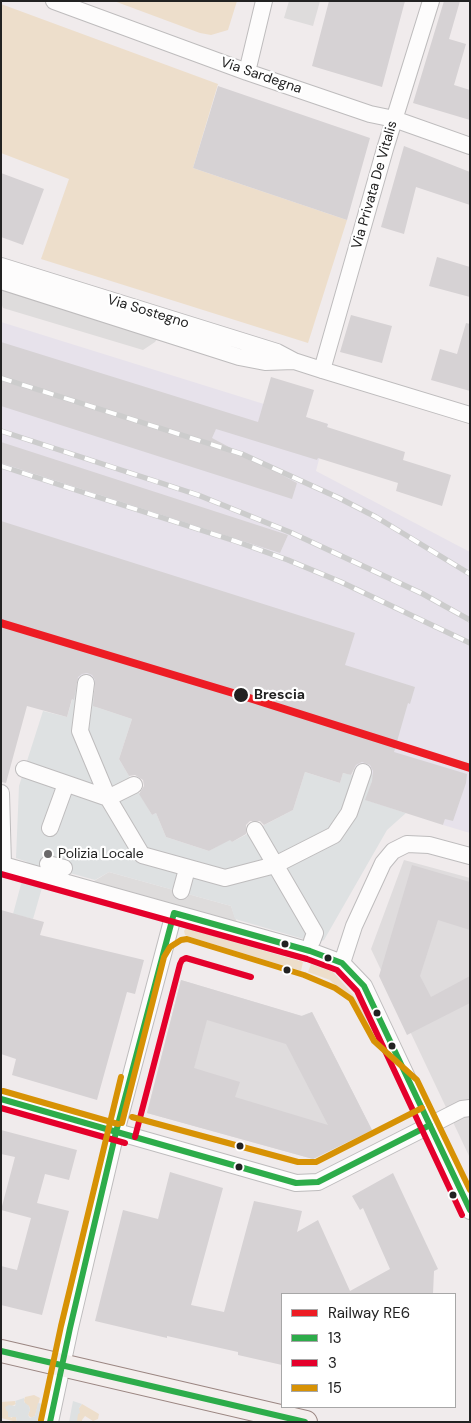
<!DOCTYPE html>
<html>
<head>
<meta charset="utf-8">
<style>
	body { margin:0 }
	#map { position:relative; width:471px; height:1423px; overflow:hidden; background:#f0ebec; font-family:"DM Sans",sans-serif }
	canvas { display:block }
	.frame { position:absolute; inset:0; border:2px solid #222; pointer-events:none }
	.legend { position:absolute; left:281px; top:1293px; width:175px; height:115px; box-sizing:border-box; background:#fff; border:1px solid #a7a7a7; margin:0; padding:6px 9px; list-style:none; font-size:15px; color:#222 }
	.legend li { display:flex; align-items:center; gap:10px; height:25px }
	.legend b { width:25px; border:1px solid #a7a7a7 }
</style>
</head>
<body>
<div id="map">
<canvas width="471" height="1423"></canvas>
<div class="frame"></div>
<ul class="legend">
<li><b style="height:6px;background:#ed1c24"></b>Railway RE6</li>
<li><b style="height:6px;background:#2dac4a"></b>13</li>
<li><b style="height:6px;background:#e4002b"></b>3</li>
<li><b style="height:6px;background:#d79205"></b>15</li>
</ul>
</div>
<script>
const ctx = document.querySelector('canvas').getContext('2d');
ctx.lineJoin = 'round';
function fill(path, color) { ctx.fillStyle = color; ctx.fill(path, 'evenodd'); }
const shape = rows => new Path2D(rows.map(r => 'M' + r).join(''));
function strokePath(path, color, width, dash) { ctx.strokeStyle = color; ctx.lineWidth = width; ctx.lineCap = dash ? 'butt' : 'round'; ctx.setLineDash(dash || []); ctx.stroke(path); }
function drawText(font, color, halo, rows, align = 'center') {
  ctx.font = font + ' "DM Sans",sans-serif'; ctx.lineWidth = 4.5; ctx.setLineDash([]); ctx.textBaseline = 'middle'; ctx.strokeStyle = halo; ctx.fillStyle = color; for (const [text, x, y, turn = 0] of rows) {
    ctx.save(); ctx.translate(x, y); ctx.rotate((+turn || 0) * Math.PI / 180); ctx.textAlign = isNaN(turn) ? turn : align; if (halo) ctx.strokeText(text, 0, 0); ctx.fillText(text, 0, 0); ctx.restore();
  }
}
fill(shape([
	[404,860,470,878,470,1158,371,949],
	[181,980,301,1016,312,1012,372,1130,313,1159,147,1113]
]), '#dfdcdd');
fill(shape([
	[1,322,328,424,316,471,470,552,470,833,443,825,451,800,354,769,355,767,1,656]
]), '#e7e2eb');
fill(shape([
	[114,1,237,1,228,30,211,35,200,33],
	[1,4,218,84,193,168,347,220,308,343,41,259,69,179,1,153],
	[186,928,303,962,301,971,190,937,185,935,184,931],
	[311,964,333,972,349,990,361,1005,385,1053,383,1054,356,1009,345,995,330,980,308,972],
	[34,1395,40,1398,35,1416,31,1418,28,1415,30,1410,29,1406,25,1404,24,1400,25,1397],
	[15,1401,16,1404,12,1406,8,1412,11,1418,14,1416,16,1417,17,1422,1,1418,1,1402],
	[82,1404,99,1414,98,1419,93,1421,85,1416,82,1420,82,1422,75,1422,77,1421,76,1417,79,1408]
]), '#eddecb');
fill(shape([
	[289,1,320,1,313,26,284,18],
	[1,287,159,336,155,342,143,350,3,308,1,303],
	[109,872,231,906,239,928,86,886]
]), '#dedcdc');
fill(shape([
	[78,680,92,685,89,693,98,696,96,707,132,719,119,759,152,815,156,813,166,837,209,851,230,839,232,842,293,810,305,772,340,783,343,773,352,775,354,769,374,775,366,800,406,813,387,830,324,940,317,943,235,919,231,906,109,872,95,880,48,867,33,919,13,914,27,862,16,858,19,786,43,711,67,717],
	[24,1398,24,1402,29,1406,30,1410,28,1415,30,1418,35,1416,38,1403,43,1404,39,1422,17,1422,16,1417,8,1417,8,1412,6,1410,5,1407,9,1405,15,1406,16,1402,15,1401],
	[73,1401,82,1404,79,1408,80,1413,78,1414,77,1421,69,1422]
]), '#dee1e2');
fill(shape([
	[329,1,405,1,382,87,312,66],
	[444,1,460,1,449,39,466,44,454,85,470,90,470,120,413,103],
	[218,86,370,138,347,220,193,168],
	[404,146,470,172,470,205,416,187,404,234,381,227],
	[1,173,44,189,23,245,1,237],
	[437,257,470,267,470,297,429,286],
	[351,315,392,326,382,363,340,352],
	[466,323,470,324,470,391,431,380,440,349,457,354],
	[1,342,258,422,271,377,314,390,306,417,328,424,327,427,405,452,403,460,451,475,442,506,396,491,398,483,318,458,317,460,216,429,212,438,297,483,292,499,1,406],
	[1,442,288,535,280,553,1,463],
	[1,521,355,633,345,665,415,687,410,704,408,703,394,752,467,774,466,783,453,821,445,819,443,825,365,800,372,781,373,771,370,765,362,762,356,765,351,775,343,773,340,783,305,772,293,810,264,825,260,821,250,821,246,825,246,834,232,842,230,840,209,851,166,837,156,813,152,815,139,794,144,786,143,780,135,775,129,776,119,759,132,719,93,706,95,680,92,675,87,673,82,674,78,677,74,700,72,699,67,717,27,706,6,783,1,782],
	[412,865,470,882,470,930,438,920,420,976,431,997,470,976,470,1003,407,1035,379,976],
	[1,910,44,922,40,935,144,960,135,994,127,992,97,1100,12,1075,16,1059,1,1054],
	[181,980,302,1016,312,1012,372,1130,313,1159,147,1113],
	[207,1020,286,1044,328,1125,235,1097,240,1082,194,1068],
	[1,1130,77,1150,69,1180,45,1174,37,1203,69,1211,42,1315,1,1305,1,1266,17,1270,31,1218,1,1210,15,1157,1,1154],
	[170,1172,223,1188,191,1305,224,1312,254,1201,302,1211,297,1232,318,1220,350,1291,390,1269,363,1208,360,1210,352,1196,393,1173,438,1269,434,1271,433,1294,282,1294,282,1365,238,1355,238,1352,167,1336,167,1338,95,1321,123,1210,158,1219]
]), '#d6d2d4');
const street = shape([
	[54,1,247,72,370,114,394,119,470,146],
	[247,72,264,1],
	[1,266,277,352,294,361,322,370,470,415],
	[1,281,239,357,265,362,294,361],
	[322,370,385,149,431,1],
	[86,683,80,731,108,798,142,855,225,878,275,865,334,835,349,813,363,772],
	[24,769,108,798,134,785],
	[1,793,3,865,310,951,342,963,364,986,470,1211],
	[50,828,66,784],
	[255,830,315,933,312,941],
	[48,864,64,868],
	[181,891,187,869],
	[342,963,354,926,383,863,393,851,407,844,429,845,470,856],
	[1,1099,296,1183,318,1182,462,1109,470,1108],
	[50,1422,70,1328,116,1132,174,913]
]);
const secondary = shape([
	[1,1351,306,1422]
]);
strokePath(street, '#bebcbd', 18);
strokePath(secondary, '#9b8682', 24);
strokePath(street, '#fdfcfc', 16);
strokePath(secondary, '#f4eeed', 22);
const rail = shape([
	[1,378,242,454,339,498,376,517,470,574],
	[1,431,198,495,292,533,363,566,423,594,470,620],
	[1,466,235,541,288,560,341,582,470,643]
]);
strokePath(rail, '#ccc', 5.5);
strokePath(rail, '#fff', 4, [11]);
strokePath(shape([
	[174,913,310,951,342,963,364,986,470,1210],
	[1,1099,296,1183,318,1182,430,1125],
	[1,1351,305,1422],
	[50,1422,70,1328,116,1132,174,913]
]), '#2dac4a', 6);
strokePath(shape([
	[1,874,307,959,337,970,357,991,462,1215],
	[1,1108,125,1143],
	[135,1137,180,964,182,960,186,958,251,977]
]), '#e4002b', 6);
strokePath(shape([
	[3,1091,118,1124],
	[132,1117,298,1162,316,1162,422,1108],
	[122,1123,164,957,170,947,181,940,187,939,304,975,335,988,351,999,374,1041,417,1080,470,1190],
	[41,1420,61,1326,121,1077]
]), '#d79205', 6);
strokePath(shape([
	[1,623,243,696,470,768]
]), '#ed1c24', 8);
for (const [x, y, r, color] of [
	[241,695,8,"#222"],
	[48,854,5,"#6a6869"],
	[285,944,4.5,"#222"],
	[328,958,4.5,"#222"],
	[287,970,4.5,"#222"],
	[377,1013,4.5,"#222"],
	[392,1046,4.5,"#222"],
	[240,1146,4.5,"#222"],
	[239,1167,4.5,"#222"],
	[453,1195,4.5,"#222"]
]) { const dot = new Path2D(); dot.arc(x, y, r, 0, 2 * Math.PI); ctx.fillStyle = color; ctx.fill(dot); strokePath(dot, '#fff', 2); }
drawText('14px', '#222', '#fff', [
	["Via Sardegna",261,76,19],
	["Via Privata De Vitalis",375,185,-74],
	["Via Sostegno",148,312,17]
]);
drawText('bold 14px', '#222', '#fff', [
	["Brescia",254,695]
], 'left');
drawText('14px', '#222', '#fff', [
	["Polizia Locale",58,854]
], 'left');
</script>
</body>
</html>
